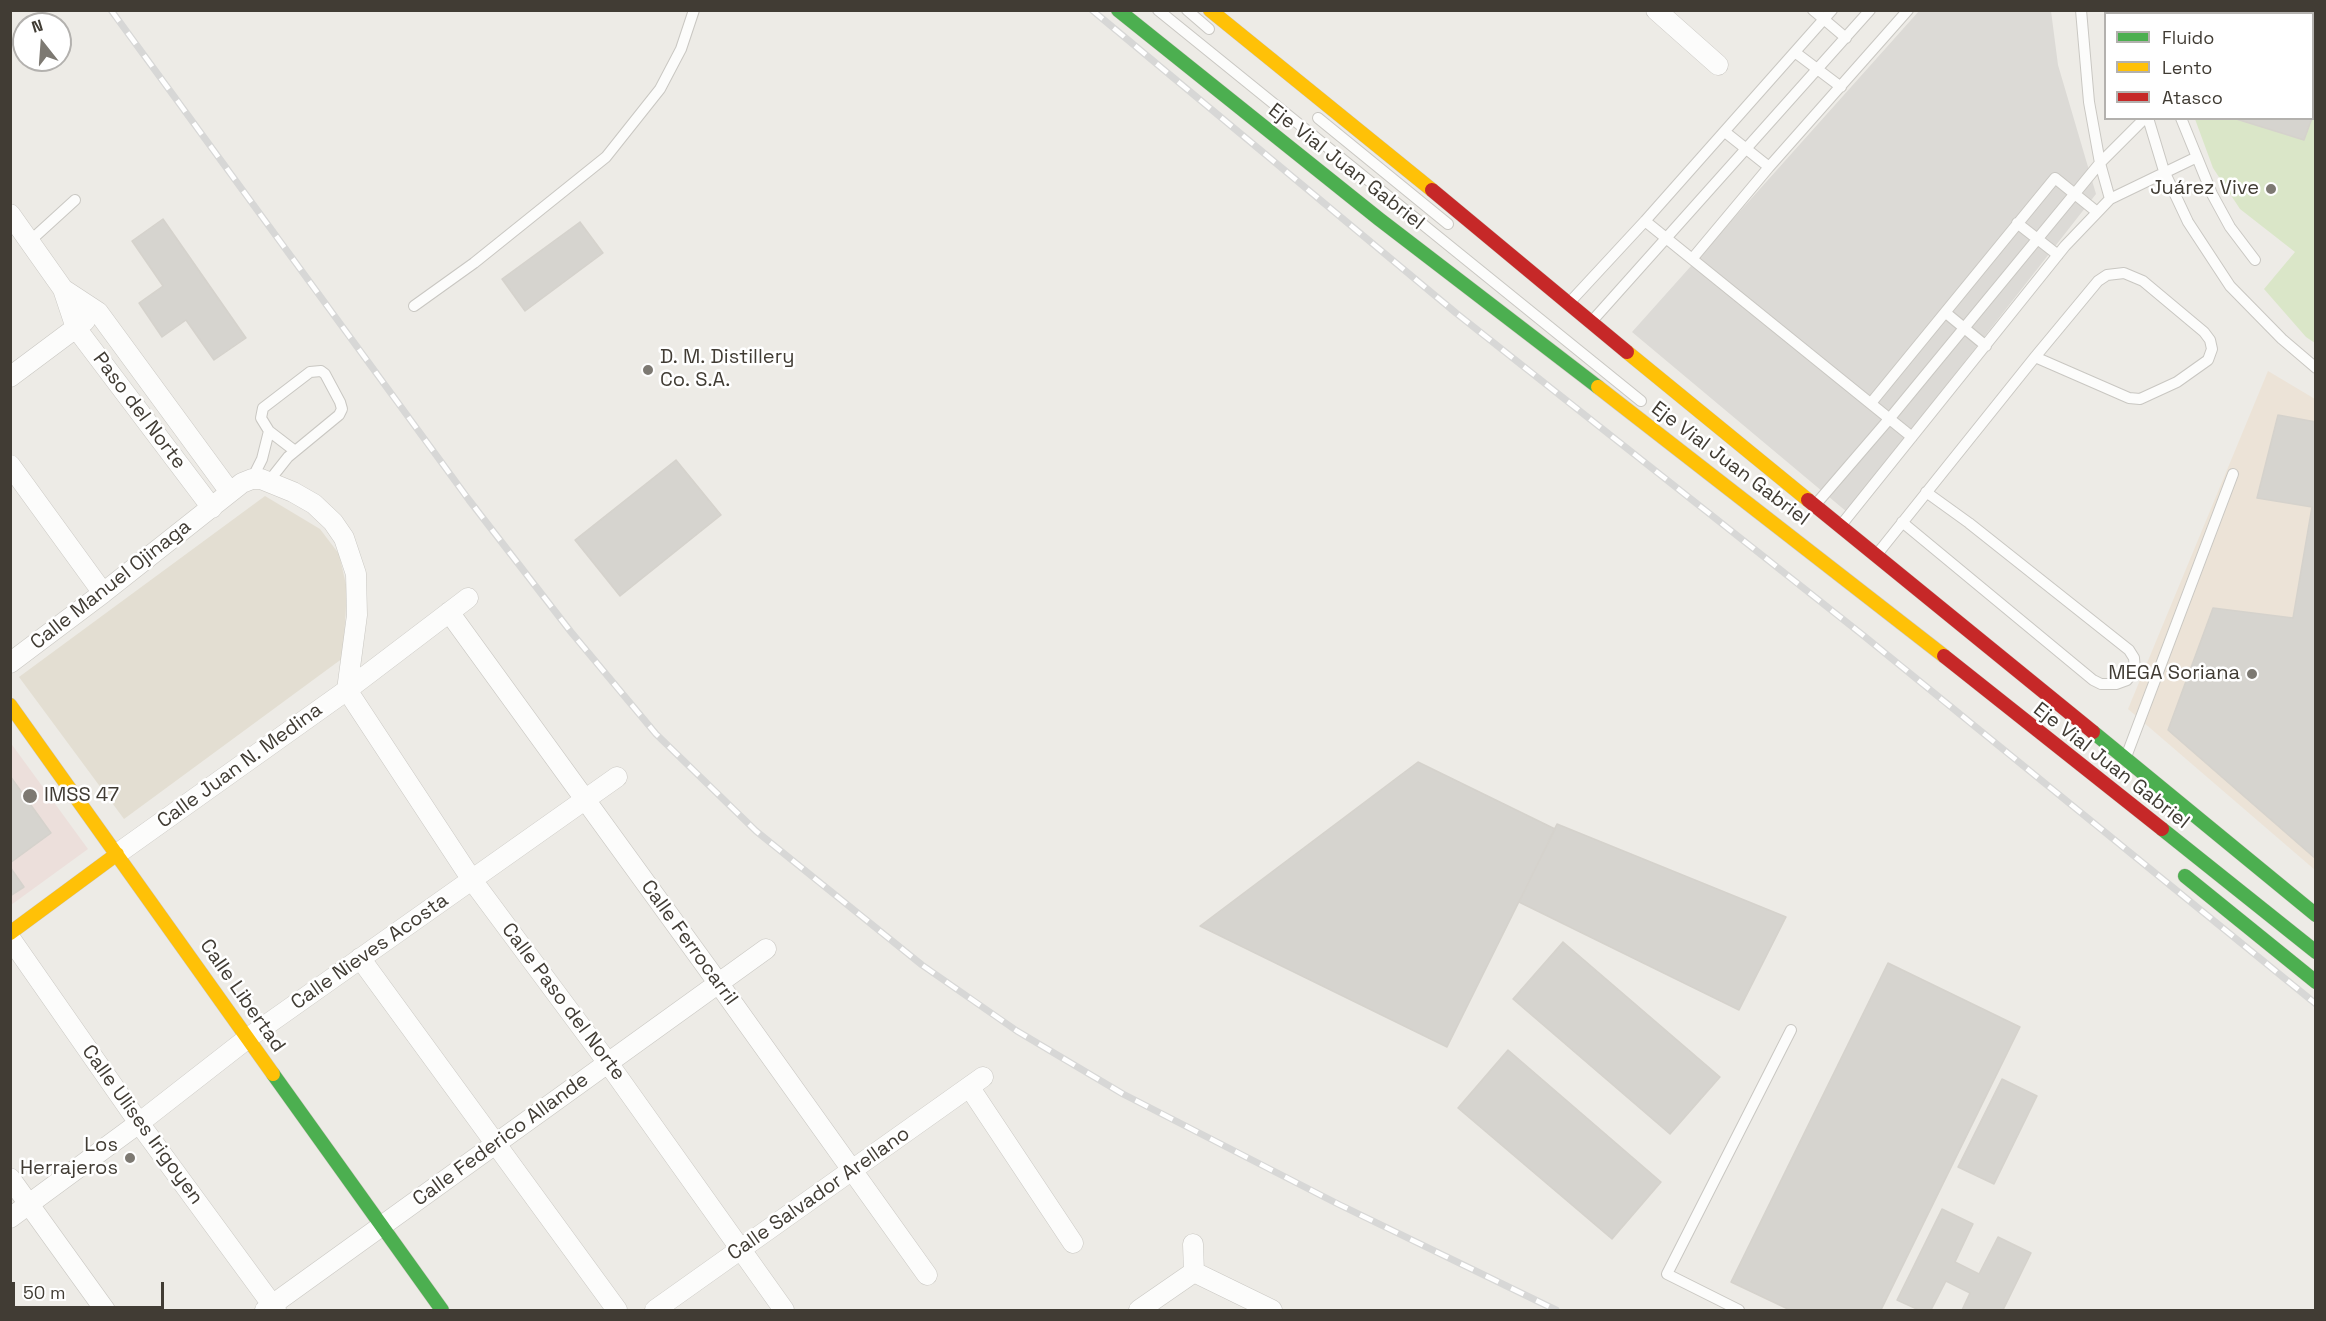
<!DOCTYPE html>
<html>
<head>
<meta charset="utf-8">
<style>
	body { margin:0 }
	#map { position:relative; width:2326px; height:1321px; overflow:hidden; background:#edebe6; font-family:"Space Grotesk",sans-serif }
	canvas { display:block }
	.frame { position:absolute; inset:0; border:12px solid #413c34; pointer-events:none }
	.legend { position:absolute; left:2104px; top:12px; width:210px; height:108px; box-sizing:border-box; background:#fff; border:2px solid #b3b1ae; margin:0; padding:8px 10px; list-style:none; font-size:18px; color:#413c34 }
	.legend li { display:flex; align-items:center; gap:12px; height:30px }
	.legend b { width:30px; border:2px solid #b3b1ae }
	.north { position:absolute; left:12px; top:12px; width:60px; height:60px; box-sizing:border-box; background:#fff; border:2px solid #b3b1ae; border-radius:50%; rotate:343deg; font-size:16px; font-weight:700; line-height:24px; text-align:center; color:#413c34 }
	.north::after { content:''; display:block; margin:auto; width:21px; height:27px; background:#7d7972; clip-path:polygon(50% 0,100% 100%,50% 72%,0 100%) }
	.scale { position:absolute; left:12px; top:1282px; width:152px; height:27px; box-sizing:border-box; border:3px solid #413c34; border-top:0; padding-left:8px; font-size:18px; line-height:21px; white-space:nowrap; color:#413c34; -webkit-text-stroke:4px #fff; paint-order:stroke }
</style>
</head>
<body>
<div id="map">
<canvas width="2326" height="1321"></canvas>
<div class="frame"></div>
<ul class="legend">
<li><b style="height:8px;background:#4caf50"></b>Fluido</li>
<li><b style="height:8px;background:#ffc107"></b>Lento</li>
<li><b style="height:8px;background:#c62828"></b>Atasco</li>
</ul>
<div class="north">N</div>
<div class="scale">50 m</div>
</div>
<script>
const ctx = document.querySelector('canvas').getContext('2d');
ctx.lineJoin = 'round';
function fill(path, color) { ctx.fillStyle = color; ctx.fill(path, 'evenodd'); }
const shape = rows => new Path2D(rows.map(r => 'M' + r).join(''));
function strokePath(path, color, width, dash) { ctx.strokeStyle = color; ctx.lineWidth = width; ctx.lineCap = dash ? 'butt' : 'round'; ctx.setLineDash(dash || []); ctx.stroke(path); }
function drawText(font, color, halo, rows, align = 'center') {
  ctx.font = font + ' "Space Grotesk",sans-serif'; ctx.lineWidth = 5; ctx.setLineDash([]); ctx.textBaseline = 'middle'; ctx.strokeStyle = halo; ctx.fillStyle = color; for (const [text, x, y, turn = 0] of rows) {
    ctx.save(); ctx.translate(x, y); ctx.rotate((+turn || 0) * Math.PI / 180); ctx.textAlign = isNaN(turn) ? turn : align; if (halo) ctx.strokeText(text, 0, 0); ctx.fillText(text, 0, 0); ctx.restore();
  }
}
fill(shape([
	[2268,371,2315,399,2315,870,2128,709]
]), '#ece3d7');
fill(shape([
	[265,496,320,529,339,554,347,589,343,658,124,819,19,677]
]), '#e3ded2');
fill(shape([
	[10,742,88,849,11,905,10,905]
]), '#ecdfdb');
fill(shape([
	[2202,10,2315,11,2315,343,2306,337,2264,289,2295,252,2240,209,2213,168,2195,119,2312,118,2312,14,2201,13]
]), '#dae6c8');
fill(shape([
	[1919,11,2051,11,2058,65,2096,194,1847,512,1632,332]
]), '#dcdad6');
const building = shape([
	[2254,10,2316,10,2316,109,2312,117,2312,14,2253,14,2254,10],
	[2233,118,2312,118,2304,140,2233,118],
	[163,219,246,338,214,360,186,320,162,337,139,303,163,286,132,241,163,219],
	[580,222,603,253,525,311,502,279,580,222],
	[2278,415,2316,422,2316,859,2168,730,2213,608,2293,618,2312,507,2257,498,2278,415],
	[676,460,721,515,620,596,575,540,676,460],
	[1418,762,1555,829,1447,1047,1200,926,1418,762],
	[10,776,51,833,10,863,10,776],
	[1557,824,1786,917,1739,1010,1519,902,1557,824],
	[10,867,24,887,10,896,10,867],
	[1563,942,1720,1077,1670,1134,1513,999,1563,942],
	[1888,963,2020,1027,1881,1310,1790,1310,1731,1282,1888,963],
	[1508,1050,1661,1182,1612,1239,1458,1108,1508,1050],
	[2002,1079,2037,1096,1994,1184,1958,1167,2002,1079],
	[1942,1209,1973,1224,1955,1262,1979,1274,1998,1237,2031,1253,2003,1310,1962,1310,1970,1293,1946,1281,1931,1310,1919,1310,1897,1300,1942,1209]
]);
fill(building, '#d6d4cf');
strokePath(building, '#d5d2cc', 1.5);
const lane = shape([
	[1158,10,1641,401],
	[1187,10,1209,29],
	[1813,10,1846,38],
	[2081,10,2089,102,2100,163,2110,199],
	[2126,10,2126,14],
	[2136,14,2138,10],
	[2173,14,2174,10],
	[1796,53,1841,87],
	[1318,118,1448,224],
	[2148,118,2164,171,2188,222,2230,286,2282,339,2316,368],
	[2181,118,2212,194,2230,227,2255,260],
	[1725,132,1769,167],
	[1645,221,1912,437],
	[2017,223,2058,255],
	[30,241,75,200],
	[1692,259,1769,167,1908,10],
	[1569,303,1645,221,1832,10],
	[414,306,474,263,606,157,660,89,681,49,694,10],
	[1946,313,1986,346],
	[1593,320,1870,10],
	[1871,403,2055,178,2097,212],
	[269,431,295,451],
	[252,479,262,459,269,431,261,418,263,408,310,372,321,371,325,374,340,402,342,409,339,415,288,457,269,481],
	[1816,504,1890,418,2100,163,2145,118],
	[1902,522,2093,680,2101,684,2116,684,2127,680,2135,670,2134,658,2129,650,1969,523,1926,492],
	[1842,524,2065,246,2110,199,2197,157],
	[1878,553,2035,357,2098,281,2107,275,2124,273,2143,281,2204,332,2210,340,2212,349,2208,360,2177,382,2140,399,2129,398,2035,357],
	[2126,757,2233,474],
	[1739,1310,1667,1274,1791,1030]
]);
const street = shape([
	[1656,10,1718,65],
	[10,214,63,289,76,328,212,508],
	[63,289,98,312,230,492],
	[10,377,85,321],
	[10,465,103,593],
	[449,612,719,984,927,1275],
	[10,663,103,593,242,483,252,479,261,479,293,492,314,504,333,522,344,538,356,574,357,615,347,690,472,880,608,1063,784,1310],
	[117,854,347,690,468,598],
	[10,938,139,1123,276,1310],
	[360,958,617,1310],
	[970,1088,1073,1243],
	[10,1178,105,1310],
	[10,1218,139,1123,248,1038,617,777],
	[1193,1244,1194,1272],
	[1194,1272,1272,1310],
	[265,1310,766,949],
	[655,1310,983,1077],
	[1139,1310,1194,1272]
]);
const fast = shape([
	[1118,10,1379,219,1598,387],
	[2093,732,2316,915],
	[2162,829,2316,952],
	[2185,876,2316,982],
	[273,1074,442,1310]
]);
const slow = shape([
	[1210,10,1432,190],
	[1627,352,1808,500],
	[1598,387,1944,656],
	[10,705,273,1074],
	[10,933,117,854]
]);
const jam = shape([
	[1432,190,1627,352],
	[1808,500,2093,732],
	[1944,656,2162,829]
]);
strokePath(lane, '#c9c7c2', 12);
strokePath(street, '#c9c7c2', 21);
strokePath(fast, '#cbc7be', 15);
strokePath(slow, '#cbc7be', 15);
strokePath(jam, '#cbc7be', 15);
strokePath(lane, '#fcfcfb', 10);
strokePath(street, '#fcfcfb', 20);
strokePath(fast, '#4caf50', 14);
strokePath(slow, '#ffc107', 14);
strokePath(jam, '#c62828', 14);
const rail = shape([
	[111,10,469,500,571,632,656,734,756,831,922,965,1017,1031,1123,1094,1338,1204,1556,1310],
	[1092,10,1456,313,1864,636,2316,1004]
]);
strokePath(rail, '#d7d7d6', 7);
strokePath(rail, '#fff', 4.5, [14]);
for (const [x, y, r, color] of [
	[2271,189,6,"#7d7972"],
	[648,370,6,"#7d7972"],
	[2252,674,6,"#7d7972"],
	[30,796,8,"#7d7972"],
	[130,1158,6,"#7d7972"]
]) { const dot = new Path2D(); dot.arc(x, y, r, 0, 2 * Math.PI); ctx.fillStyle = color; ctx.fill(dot); strokePath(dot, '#fff', 2); }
drawText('20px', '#413c34', '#fff', [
	["Eje Vial Juan Gabriel",1346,167,38],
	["Paso del Norte",139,411,53],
	["Eje Vial Juan Gabriel",1730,464,37],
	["Calle Manuel Ojinaga",111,585,-38],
	["Calle Juan N. Medina",240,766,-36],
	["Eje Vial Juan Gabriel",2111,766,38],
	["Calle Ferrocarril",689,943,54],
	["Calle Nieves Acosta",370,952,-35],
	["Calle Libertad",242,996,55],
	["Calle Paso del Norte",563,1002,53],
	["Calle Ulises Irigoyen",142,1125,54],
	["Calle Federico Allande",501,1140,-36],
	["Calle Salvador Arellano",819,1194,-35]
]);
drawText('20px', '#413c34', '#fff', [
	["Juárez Vive",2259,189],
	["D. M. Distillery",660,358,"left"],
	["Co. S.A.",660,381,"left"],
	["MEGA Soriana",2240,674],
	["IMSS 47",44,796,"left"],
	["Los",118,1146],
	["Herrajeros",118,1169]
], 'right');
</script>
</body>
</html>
